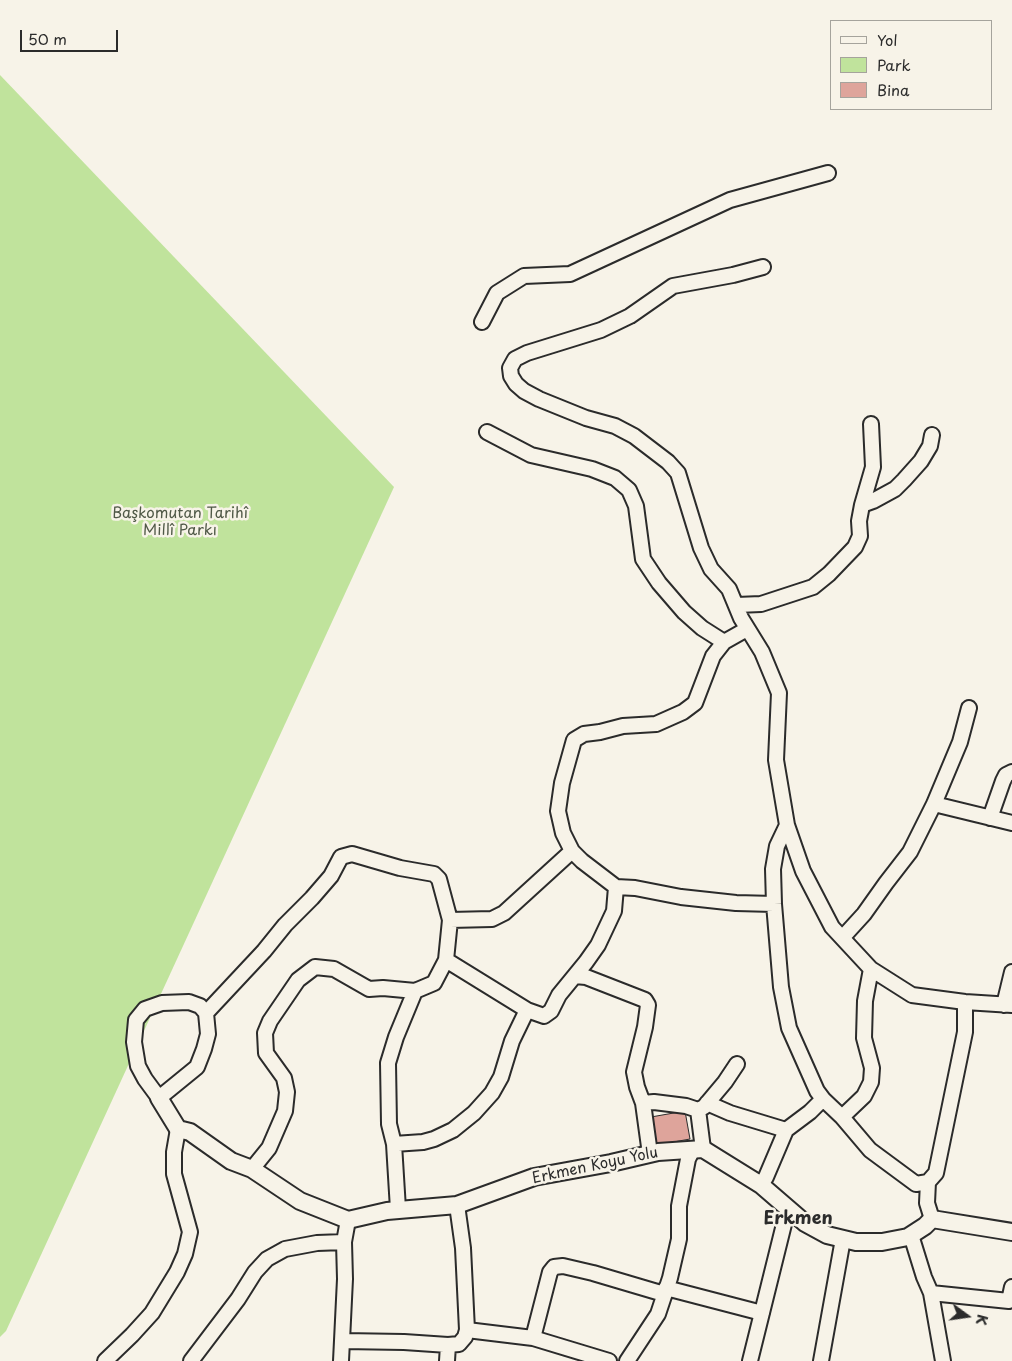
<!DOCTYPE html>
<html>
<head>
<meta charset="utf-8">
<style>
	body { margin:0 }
	#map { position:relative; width:1012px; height:1361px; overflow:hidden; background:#f7f3e8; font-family:"Playpen Sans",sans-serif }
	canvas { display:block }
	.legend { position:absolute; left:830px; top:20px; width:162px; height:90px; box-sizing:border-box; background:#f7f3e8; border:1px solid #a5a39c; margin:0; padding:6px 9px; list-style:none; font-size:15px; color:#2b2b2b }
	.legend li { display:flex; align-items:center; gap:10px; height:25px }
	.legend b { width:25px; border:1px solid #a5a39c }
	.north { position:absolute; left:942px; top:1291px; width:50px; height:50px; -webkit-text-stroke:4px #f7f3e8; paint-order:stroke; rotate:104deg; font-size:14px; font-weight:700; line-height:20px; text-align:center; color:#2b2b2b }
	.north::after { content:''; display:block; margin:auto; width:18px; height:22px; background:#2b2b2b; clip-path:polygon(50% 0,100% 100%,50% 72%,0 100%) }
	.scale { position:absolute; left:20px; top:30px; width:98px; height:22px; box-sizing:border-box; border:2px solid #2b2b2b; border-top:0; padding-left:6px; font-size:15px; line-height:18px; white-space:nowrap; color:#2b2b2b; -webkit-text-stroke:4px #f7f3e8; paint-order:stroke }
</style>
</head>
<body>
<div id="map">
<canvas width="1012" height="1361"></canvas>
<ul class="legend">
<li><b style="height:6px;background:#f7f3e8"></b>Yol</li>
<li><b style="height:14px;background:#c0e39c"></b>Park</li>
<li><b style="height:14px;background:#dea49b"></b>Bina</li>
</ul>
<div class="north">K</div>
<div class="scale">50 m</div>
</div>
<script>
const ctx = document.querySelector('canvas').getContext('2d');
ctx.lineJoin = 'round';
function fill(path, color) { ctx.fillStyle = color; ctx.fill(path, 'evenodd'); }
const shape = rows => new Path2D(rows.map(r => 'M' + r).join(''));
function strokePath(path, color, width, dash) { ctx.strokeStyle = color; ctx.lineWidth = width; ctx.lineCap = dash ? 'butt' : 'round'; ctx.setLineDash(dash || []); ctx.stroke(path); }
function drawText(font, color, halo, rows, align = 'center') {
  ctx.font = font + ' "Playpen Sans",sans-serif'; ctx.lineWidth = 5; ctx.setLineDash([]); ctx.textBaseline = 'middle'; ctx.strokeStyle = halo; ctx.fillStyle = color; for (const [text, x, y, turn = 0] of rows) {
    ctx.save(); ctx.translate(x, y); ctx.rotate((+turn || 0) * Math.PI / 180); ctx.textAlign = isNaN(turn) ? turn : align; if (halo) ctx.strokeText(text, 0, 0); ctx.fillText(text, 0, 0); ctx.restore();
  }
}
fill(shape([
	[0,75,394,487,6,1331,0,1337]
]), '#c0e39c');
const building = shape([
	[685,1111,690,1139,657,1145,651,1117,685,1111]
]);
fill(building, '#dea49b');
strokePath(building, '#2b2b2b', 1);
const minor = shape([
	[763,267,733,275,673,286,630,316,601,330,527,353,515,359,510,368,511,376,516,384,524,391,539,399,586,418,615,426,634,436,668,462,678,473,701,548,711,569,729,589,741,618,762,652,779,693,776,760,787,825,803,871,832,927,871,969,912,995,965,1002,1012,1005],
	[482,322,497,293,524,276,570,274,730,200,828,173],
	[487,432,531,455,592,469,615,478,629,490,636,506,643,559,659,583,684,612,702,628,724,642],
	[862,505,873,501,895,489,904,480,921,461,930,446,932,435],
	[737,605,761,604,813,587,829,574,855,547,860,536,859,521,862,505,873,467,871,424],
	[747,629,724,642,713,656,695,703,683,712,656,724,623,726,600,732,584,734,574,740,562,783,558,811,563,833,572,851,582,861,616,887,635,888,681,897,736,903,774,904],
	[934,804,1012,823],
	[990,818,1003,781,1006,775,1012,772],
	[787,825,777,846,773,869,774,904,781,987,789,1028,817,1091,823,1099,842,1117,870,1150,916,1184,928,1182],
	[450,920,492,919,504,913,572,851],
	[843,937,864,914,886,883,910,852,934,804,960,742,969,708],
	[446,960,527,1010,544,1016,551,1011,559,995,586,962,598,945,614,911,616,887],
	[575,976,586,977,645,1000,648,1005,645,1027,634,1072,637,1087,643,1103,650,1154],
	[189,1002,200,1006,206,1013,208,1034,204,1049,197,1067,159,1098,145,1079,138,1066,134,1042,136,1020,145,1009,162,1003,189,1002],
	[1004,1005,1012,972],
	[206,1013,264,951,285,925,312,898,331,876,341,857,352,854,400,868,434,874,439,879,450,920,446,960,434,983,415,991,383,988,369,989,334,969,315,967,298,980,270,1021,265,1033,266,1053,284,1078,287,1092,285,1111,269,1148,252,1169],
	[643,1103,654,1102,686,1106,698,1110],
	[707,1103,730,1113,786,1130],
	[698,1110,704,1107,725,1082,737,1064],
	[698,1110,703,1149],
	[842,1117,864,1096,871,1082,872,1068,864,1038,865,1001,871,969],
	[394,1144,389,1124,388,1063,396,1037,415,991],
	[761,1185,766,1177,786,1130,810,1112,823,1099],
	[398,1209,394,1144,423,1142,434,1139,453,1130,474,1113,492,1093,501,1077,512,1041,527,1010],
	[932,1219,927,1203,928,1182,936,1173,965,1032,965,1002],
	[911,1235,924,1277,931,1293],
	[666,1288,762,1313],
	[467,1330,533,1338,609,1361],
	[533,1338,550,1272,554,1267,563,1266,593,1273,664,1294],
	[343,1341,404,1342,448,1345,459,1344,465,1337,467,1330,463,1248,457,1205],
	[105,1361,132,1335,152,1313,177,1272,185,1254,190,1232,174,1174,174,1152,178,1129],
	[191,1361,238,1299,255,1272,267,1259,285,1249,317,1243,344,1242],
	[341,1361,345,1279,344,1242,348,1220],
	[447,1361,448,1345],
	[627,1361,658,1314,670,1278,679,1239,679,1206,688,1159,693,1149],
	[750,1361,788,1208],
	[821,1361,843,1239],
	[943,1361,931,1293,1009,1301,1012,1287]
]);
const tertiary = shape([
	[159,1098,178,1129,190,1132,231,1161,252,1169,300,1201,348,1220,387,1211,457,1205,534,1177,611,1163,658,1152,703,1149,761,1185,805,1223,827,1235,856,1242,882,1242,908,1237,925,1226,932,1219,1012,1232]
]);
strokePath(minor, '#2b2b2b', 18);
strokePath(tertiary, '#2b2b2b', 20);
strokePath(minor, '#f7f3e8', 14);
strokePath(tertiary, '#f7f3e8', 16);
drawText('15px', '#505947', '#f7f3e8', [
	["Başkomutan Tarihî",180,514],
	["Millî Parkı",180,531]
]);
drawText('15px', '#2b2b2b', '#f7f3e8', [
	["Erkmen Koyu Yolu",595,1166,-12]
]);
drawText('bold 18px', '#2b2b2b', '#f7f3e8', [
	["Erkmen",798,1219]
]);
</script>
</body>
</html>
